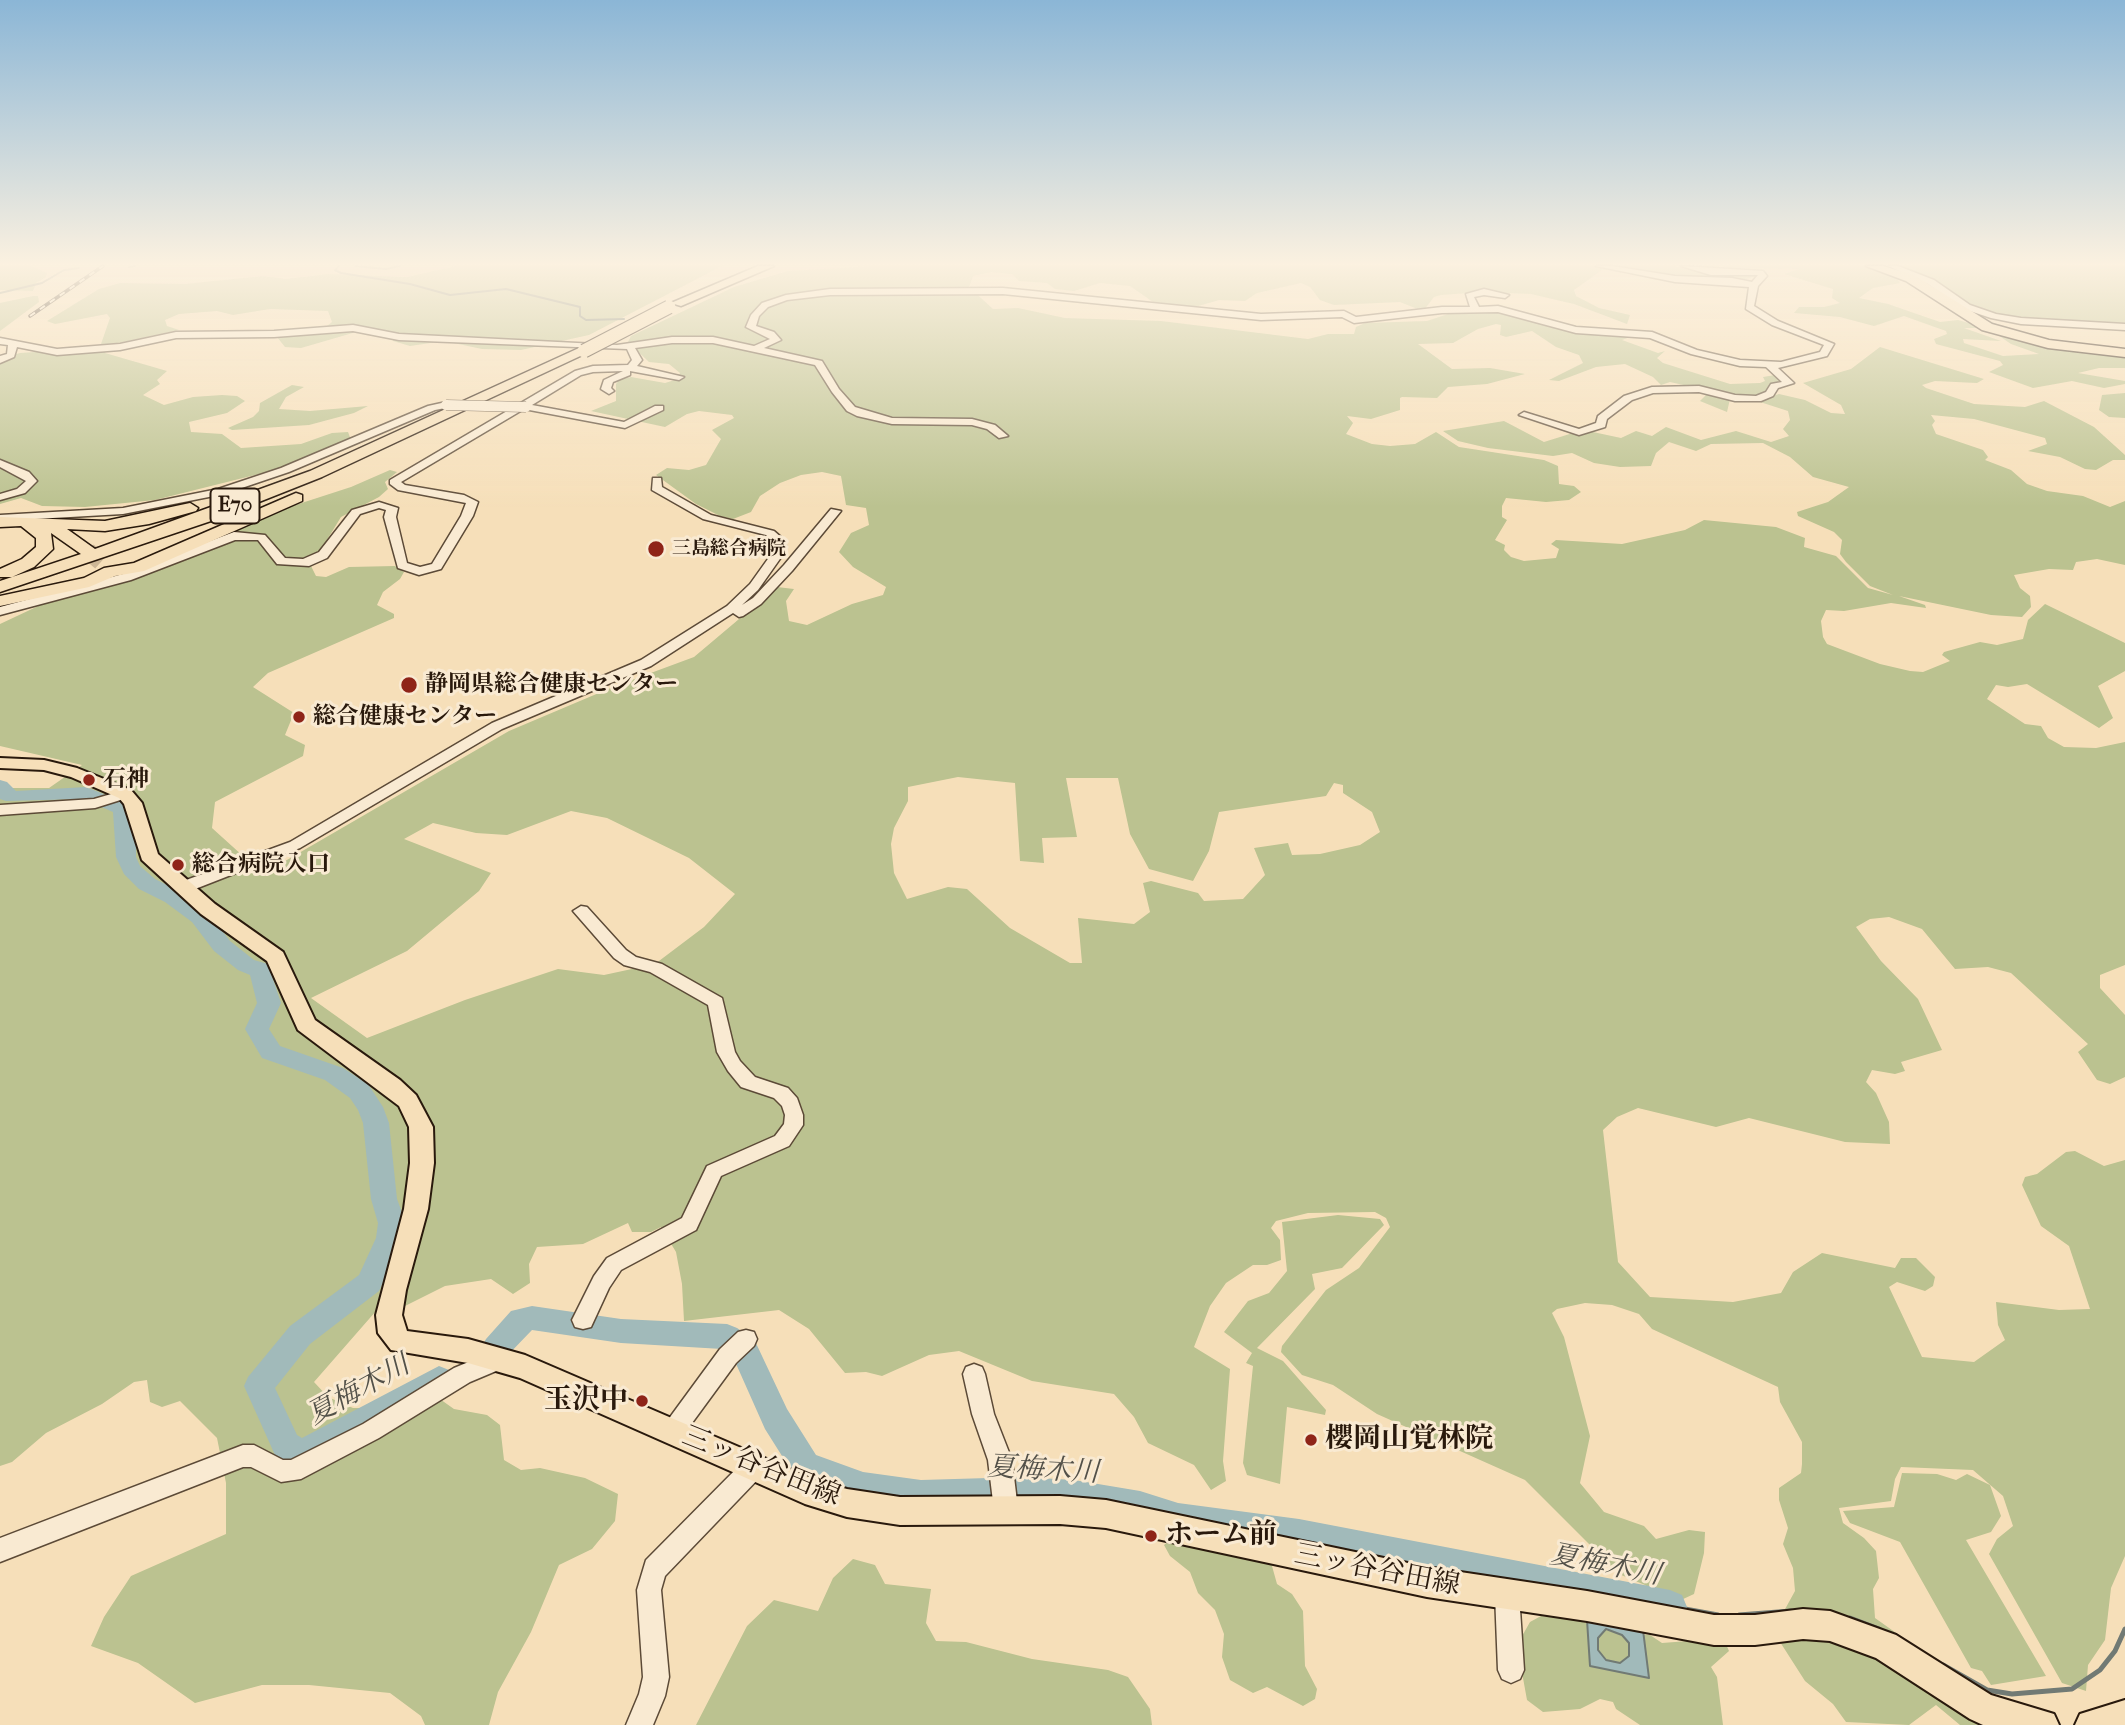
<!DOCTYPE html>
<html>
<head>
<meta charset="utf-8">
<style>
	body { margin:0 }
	canvas { display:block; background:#f6dfb9 }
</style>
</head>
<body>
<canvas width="2125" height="1725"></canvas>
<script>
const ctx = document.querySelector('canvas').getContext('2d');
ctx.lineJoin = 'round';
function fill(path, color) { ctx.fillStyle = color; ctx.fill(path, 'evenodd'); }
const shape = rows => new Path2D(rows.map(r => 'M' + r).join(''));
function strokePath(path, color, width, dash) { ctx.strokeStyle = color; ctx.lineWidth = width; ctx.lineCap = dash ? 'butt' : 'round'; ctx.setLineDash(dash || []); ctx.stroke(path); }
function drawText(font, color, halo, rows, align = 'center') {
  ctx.font = font + ' "IM FELL French Canon","Noto Serif JP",serif'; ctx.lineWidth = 6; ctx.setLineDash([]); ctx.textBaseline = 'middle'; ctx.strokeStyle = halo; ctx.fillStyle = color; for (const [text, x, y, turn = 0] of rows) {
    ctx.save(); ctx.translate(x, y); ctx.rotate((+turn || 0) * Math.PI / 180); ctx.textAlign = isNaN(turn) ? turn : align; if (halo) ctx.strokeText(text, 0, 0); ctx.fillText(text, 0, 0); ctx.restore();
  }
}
fill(shape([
	[0,266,31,266,47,273,46,277,36,283,33,291,0,290],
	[456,266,722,266,589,335,521,350,482,349,444,341,410,346,393,341,391,333,363,330,301,348,285,347,277,337,327,326,332,322,328,311,270,309,233,315,217,311,179,314,165,320,167,326,179,330,109,345,105,353,167,371,157,380,160,384,143,395,164,405,193,397,222,395,237,396,245,401,227,413,189,422,191,432,222,434,241,448,301,444,332,433,348,432,351,440,271,471,155,500,85,507,42,506,21,498,0,504,0,359,20,353,95,348,101,344,110,318,107,314,55,324,47,321,99,289,120,283,185,284,263,276,286,279,328,274,407,277],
	[872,266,1674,266,1711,275,1753,274,1754,277,1743,280,1697,280,1614,268,1602,270,1574,290,1576,296,1599,308,1630,315,1627,324,1574,304,1531,294,1483,292,1441,295,1434,297,1424,310,1420,310,1400,302,1334,305,1320,300,1310,287,1301,283,1257,293,1245,301,1219,300,1195,307,1153,302,1130,286,1100,283,1074,291,1055,289,1047,283,1019,281,1012,274,991,272,973,276,969,287,993,309,1018,308,1065,318,1161,321,1308,339,1328,334,1354,334,1356,327,1365,323,1427,321,1451,313,1504,310,1564,328,1633,336,1622,340,1658,353,1665,351,1657,358,1663,363,1730,384,1760,383,1765,381,1763,377,1775,375,1782,380,1756,398,1730,399,1727,412,1700,401,1708,393,1706,390,1670,382,1661,385,1653,377,1625,364,1596,367,1559,381,1549,380,1583,363,1579,355,1556,347,1532,331,1506,337,1500,335,1501,325,1496,324,1478,329,1453,343,1418,344,1452,369,1490,368,1525,374,1487,384,1448,387,1437,398,1402,397,1400,398,1400,410,1371,419,1347,416,1353,423,1346,434,1372,444,1390,446,1415,444,1436,432,1459,447,1544,460,1558,466,1559,484,1574,486,1581,492,1569,500,1546,502,1506,498,1502,506,1502,517,1507,520,1495,540,1505,545,1504,550,1511,557,1524,561,1556,558,1559,549,1551,544,1556,540,1622,544,1685,530,1704,520,1776,527,1805,538,1804,547,1836,556,1868,588,1893,595,1870,586,1846,562,1840,554,1842,540,1834,532,1798,516,1797,512,1828,502,1849,487,1813,477,1790,457,1763,443,1711,444,1696,451,1669,442,1656,453,1651,466,1620,467,1594,463,1572,453,1553,456,1488,448,1458,441,1443,431,1504,421,1544,442,1576,432,1593,432,1621,438,1636,431,1652,436,1666,427,1701,440,1736,431,1771,442,1789,436,1783,429,1790,420,1788,411,1757,401,1779,394,1805,400,1831,413,1845,414,1841,405,1803,383,1851,369,1880,347,1984,379,1977,383,1935,381,1922,385,1926,388,1974,404,2025,407,2044,401,2094,427,2125,455,2125,460,2113,460,2096,470,2085,469,2060,457,2028,451,2047,444,2045,438,1974,419,1931,415,1935,421,1932,425,1936,434,1983,450,1988,457,1985,460,2011,470,2027,484,2047,491,2083,496,2110,507,2125,501,2125,565,2097,559,2076,562,2073,570,2049,569,2014,575,2020,588,2030,596,2031,607,2022,617,1991,615,1899,596,1925,605,1926,608,1891,603,1844,611,1826,610,1821,621,1823,637,1827,644,1880,664,1910,671,1923,672,1950,661,1942,655,1944,652,1980,642,1997,645,2023,639,2028,620,2045,604,2125,643,2125,671,2098,686,2113,718,2099,728,2027,684,2008,687,1996,685,1987,699,2025,724,2041,726,2048,738,2064,747,2096,748,2125,742,2125,965,2100,975,2100,988,2125,1015,2125,1077,2110,1084,2097,1080,2078,1052,2088,1044,2011,973,1988,967,1955,969,1922,929,1889,917,1870,919,1856,927,1881,961,1918,999,1942,1050,1901,1062,1905,1071,1895,1074,1872,1070,1866,1082,1876,1093,1889,1122,1890,1144,1845,1142,1749,1118,1716,1127,1638,1108,1617,1117,1603,1130,1618,1262,1650,1297,1733,1302,1781,1293,1793,1272,1822,1253,1895,1268,1901,1258,1916,1258,1935,1277,1933,1286,1925,1291,1897,1282,1889,1287,1922,1357,1974,1362,2005,1340,1998,1325,1996,1302,2059,1310,2090,1309,2069,1246,2041,1226,2022,1185,2025,1177,2037,1174,2066,1152,2075,1151,2104,1166,2125,1160,2125,1556,2111,1588,2105,1640,2088,1665,2086,1691,2062,1683,1989,1554,1997,1539,2013,1526,2003,1496,1973,1470,1901,1467,1895,1479,1891,1501,1839,1508,1843,1523,1864,1538,1876,1551,1879,1578,1873,1589,1875,1618,1937,1662,2010,1725,1960,1725,1936,1705,1909,1725,1846,1722,1833,1704,1805,1681,1773,1631,1795,1591,1793,1568,1783,1544,1788,1528,1779,1500,1779,1488,1801,1473,1802,1464,1802,1442,1780,1402,1778,1387,1652,1329,1639,1314,1612,1305,1585,1303,1557,1309,1552,1313,1564,1337,1590,1436,1580,1483,1604,1512,1644,1526,1656,1539,1689,1530,1705,1532,1704,1553,1694,1594,1681,1600,1657,1598,1645,1585,1619,1574,1525,1480,1377,1414,1333,1385,1302,1375,1281,1352,1282,1346,1326,1290,1359,1268,1390,1227,1386,1218,1375,1212,1308,1213,1276,1221,1271,1228,1280,1240,1281,1260,1267,1265,1253,1265,1226,1283,1210,1306,1194,1347,1230,1369,1223,1461,1226,1481,1211,1490,1194,1465,1148,1443,1134,1417,1114,1394,1032,1381,959,1351,929,1355,882,1376,866,1372,845,1373,809,1329,779,1310,684,1321,682,1284,676,1252,661,1227,651,1232,632,1232,628,1223,583,1244,537,1247,529,1264,530,1283,513,1294,491,1279,445,1286,405,1306,376,1311,314,1382,328,1397,353,1408,417,1408,437,1397,454,1409,487,1415,500,1425,504,1460,521,1470,540,1468,585,1478,618,1494,615,1521,592,1549,559,1565,531,1632,498,1692,489,1725,425,1725,421,1716,390,1693,309,1685,262,1685,195,1703,138,1663,91,1646,104,1617,131,1576,226,1534,226,1483,217,1438,180,1401,162,1407,150,1402,147,1380,134,1382,102,1404,46,1433,12,1462,0,1466,0,788,49,788,82,765,0,746,0,624,49,601,182,557,280,510,351,487,390,470,397,472,385,482,388,489,379,497,341,517,311,566,316,576,326,577,349,567,395,566,404,572,400,579,383,592,377,605,394,614,394,618,268,673,253,687,294,713,285,735,305,745,303,756,215,802,212,828,243,856,280,864,509,731,613,687,694,657,777,587,794,589,786,601,789,621,807,625,852,604,883,595,886,587,853,567,839,552,851,533,869,525,866,508,846,505,841,476,822,472,801,475,780,483,760,496,751,512,733,519,720,516,696,504,656,475,667,468,689,470,706,465,721,439,712,430,734,418,732,415,699,411,687,414,665,427,591,411,616,401,616,384,619,380,631,377,665,383,678,379,680,373,669,364,649,362,628,342,631,336,734,287,788,271],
	[958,777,1015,783,1020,861,1044,863,1042,838,1077,837,1066,778,1118,778,1130,834,1149,869,1193,881,1209,851,1219,812,1326,796,1334,783,1343,785,1343,793,1372,812,1380,832,1360,845,1320,854,1292,855,1288,843,1254,848,1265,875,1243,899,1204,901,1198,893,1151,881,1143,883,1150,912,1134,924,1078,918,1082,963,1070,963,1010,928,967,889,948,887,907,899,894,873,891,844,894,828,908,801,908,787],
	[571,811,607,818,689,858,735,894,704,927,655,964,604,975,558,969,465,1000,367,1038,311,998,407,951,479,891,491,873,404,839,433,823,476,833,507,835],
	[1724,266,1864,266,1896,277,1900,283,1873,288,1859,298,1888,304,1940,322,1958,320,1976,325,1981,328,1964,328,2001,341,1963,339,1964,343,2003,356,2039,354,2011,344,1989,329,2125,355,2125,368,2099,368,2078,373,2125,381,2125,384,2104,388,2072,381,2033,388,1989,372,2003,365,2000,361,1936,344,1934,339,1947,334,1946,331,1904,316,1874,326,1840,317,1794,313,1799,307,1824,307,1840,303,1832,298,1833,289,1784,274,1799,269,1728,268],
	[1895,266,2125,266,2125,327,2013,319,1989,314,1963,303,1916,273],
	[33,296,38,296,39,302,0,331,0,303],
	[292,385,304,387,286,397,279,409,310,411,368,406,354,413,309,425,232,430,228,428,253,417,259,411,260,403],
	[2125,393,2125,418,2109,417,2099,410,2102,395],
	[1338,1215,1380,1219,1384,1225,1342,1268,1312,1274,1315,1289,1257,1348,1283,1361,1326,1410,1325,1415,1287,1407,1280,1484,1247,1475,1243,1463,1253,1366,1246,1363,1252,1353,1224,1332,1248,1301,1269,1293,1287,1271,1282,1222],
	[1902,1473,1937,1474,1956,1480,1967,1474,1990,1485,2001,1516,1991,1532,1966,1540,2046,1676,1991,1685,1982,1671,1971,1668,1900,1542,1850,1523,1843,1511,1894,1507],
	[1174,1537,1227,1550,1234,1556,1246,1554,1266,1558,1272,1566,1277,1584,1292,1594,1303,1611,1305,1666,1317,1689,1315,1699,1303,1706,1267,1687,1253,1693,1230,1680,1222,1657,1224,1634,1215,1610,1198,1593,1190,1572,1170,1556,1164,1545],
	[853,1559,875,1565,885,1584,931,1589,926,1623,936,1641,966,1642,1032,1659,1108,1670,1128,1677,1150,1709,1152,1725,696,1725,747,1626,774,1600,818,1611,833,1578],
	[1541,1616,1577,1620,1609,1631,1650,1635,1662,1643,1688,1641,1712,1644,1724,1640,1729,1651,1711,1667,1717,1677,1723,1725,1640,1725,1616,1709,1613,1702,1600,1699,1580,1709,1543,1712,1527,1700,1517,1645,1530,1622]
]), '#bbc290');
const water = shape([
	[1587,1620,1643,1630,1649,1678,1590,1666,1587,1620],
	[1606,1629,1622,1635,1629,1643,1629,1656,1620,1663,1606,1660,1598,1650,1598,1638,1606,1629]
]);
fill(water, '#a1baba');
strokePath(water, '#717a74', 2);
strokePath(shape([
	[339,266,335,270,341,273,410,284,450,295,506,289,580,307,580,316,586,320,624,319],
	[355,266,386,269,400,266],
	[129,267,135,266],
	[0,293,42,283,64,270,79,268]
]), '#717a74', 2);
strokePath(shape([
	[1674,1607,1718,1615],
	[1739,1615,1791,1611],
	[1850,1618,1879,1629],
	[1943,1665,1987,1690,2012,1694,2072,1689,2100,1670,2115,1651,2125,1629]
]), '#717a74', 5);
fill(shape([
	[0,780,7,782,16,791,86,787,129,804,136,818,136,857,140,866,155,879,181,892,208,912,230,941,254,960,268,964,281,1003,269,1029,280,1046,343,1068,368,1084,383,1107,389,1123,397,1199,406,1223,404,1238,379,1291,310,1344,275,1388,297,1435,302,1438,439,1366,449,1370,454,1379,449,1388,318,1461,296,1467,275,1455,244,1386,248,1377,290,1326,359,1275,376,1238,378,1223,371,1199,363,1123,358,1110,350,1098,325,1080,262,1058,245,1029,257,1003,250,975,238,970,214,951,192,922,165,902,139,889,124,874,116,857,113,812,83,799,6,801,0,799,0,780],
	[532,1306,621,1319,727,1324,737,1328,754,1339,787,1409,816,1455,863,1472,921,1480,1022,1477,1074,1480,1140,1491,1178,1503,1299,1519,1670,1590,1682,1595,1687,1607,1682,1619,1670,1624,1299,1551,1178,1533,1140,1521,1074,1510,1022,1507,921,1510,863,1502,826,1491,794,1475,765,1429,733,1357,722,1349,621,1343,532,1330,506,1357,496,1361,486,1357,481,1348,486,1339,511,1311,532,1306]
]), '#a1baba');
strokePath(shape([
	[88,551,104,565]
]), '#cdb796', 17, [17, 9]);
const minor = shape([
	[1596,266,1612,266,1675,276,1732,278,1752,282,1758,275,1711,275,1681,266,1763,271,1767,276,1758,286,1754,306,1778,321,1834,344,1827,356,1778,368,1794,383,1778,388,1773,396,1761,401,1735,401,1699,392,1653,393,1632,400,1607,419,1605,427,1579,435,1519,415,1524,412,1579,429,1596,423,1598,416,1624,396,1652,387,1699,386,1735,395,1756,396,1766,392,1771,384,1782,382,1766,367,1740,366,1691,354,1650,338,1576,333,1498,312,1442,313,1354,323,1342,317,1261,320,1003,294,830,295,787,300,768,307,759,316,756,326,774,332,781,340,764,348,822,361,839,389,855,407,892,418,972,419,995,425,1008,436,999,438,987,429,972,425,892,424,857,416,847,411,832,392,815,365,713,343,672,343,635,348,642,360,637,366,684,377,679,380,630,371,630,375,613,382,611,388,614,391,609,394,601,389,604,380,623,371,593,372,581,375,532,405,624,422,655,406,663,406,663,410,625,428,524,409,401,482,405,485,464,495,478,502,473,516,441,569,419,575,398,568,384,517,386,510,379,508,360,514,327,558,309,566,277,564,258,540,235,540,131,580,0,615,0,607,123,574,234,532,265,535,285,558,303,559,319,552,352,510,379,502,398,508,396,517,407,563,420,567,432,564,461,516,466,503,398,490,390,484,390,480,575,371,593,366,628,365,632,360,627,349,399,340,353,331,274,337,176,338,120,350,57,355,17,347,14,357,0,363,0,356,7,354,8,345,0,344,0,338,57,349,120,344,176,332,274,331,353,325,399,334,617,345,672,337,713,337,754,346,770,339,746,327,751,315,762,303,786,295,830,289,1003,288,1261,314,1344,311,1356,317,1442,307,1470,307,1466,294,1484,289,1509,295,1505,298,1484,295,1474,297,1479,307,1498,306,1576,327,1652,332,1697,350,1740,360,1781,362,1820,352,1824,345,1772,325,1746,309,1749,287,1675,282,1596,266],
	[1888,266,1898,266,1934,280,1970,305,1996,314,2021,318,2125,324,2125,330,2021,324,1991,318,1964,309,1928,284,1888,266],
	[446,402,450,403,450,407,435,410,289,472,224,494,123,514,0,521,0,515,123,508,218,489,281,468,428,406,446,402],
	[0,460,29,472,37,481,25,493,0,500,0,494,17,489,26,481,0,467,0,460],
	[653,478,661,478,662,487,711,515,774,531,782,538,786,546,782,556,758,590,742,605,753,598,784,565,831,509,841,511,792,571,761,604,743,616,739,617,733,613,651,666,502,729,300,848,190,891,178,891,176,887,178,883,290,842,492,723,641,660,727,606,750,584,770,556,774,546,773,541,766,535,703,519,652,490,653,478],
	[125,790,132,794,130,797,95,808,0,815,0,805,94,799,125,790],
	[581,906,587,907,626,950,636,957,662,964,722,998,735,1052,740,1061,755,1077,788,1088,797,1098,803,1115,803,1125,789,1146,721,1176,696,1230,621,1270,609,1288,591,1327,583,1329,575,1327,572,1320,594,1276,607,1258,682,1218,707,1166,775,1136,784,1124,785,1115,782,1106,774,1098,741,1087,728,1071,717,1052,708,1005,650,972,624,965,614,958,573,911,581,906],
	[746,1330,754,1332,757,1339,754,1346,736,1363,681,1438,673,1441,665,1438,662,1431,665,1424,720,1349,738,1332,746,1330],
	[500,1349,508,1352,511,1359,508,1366,470,1382,379,1438,301,1479,281,1482,251,1467,243,1467,0,1562,0,1538,243,1445,254,1445,283,1460,291,1460,363,1424,454,1368,500,1349],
	[974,1364,982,1367,985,1374,994,1414,1012,1460,1018,1510,1014,1518,1006,1521,998,1518,994,1510,988,1460,972,1414,963,1374,966,1367,974,1364],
	[754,1456,762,1459,766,1467,762,1475,665,1576,661,1590,669,1677,665,1696,653,1725,626,1725,639,1694,643,1677,637,1590,646,1560,746,1459,754,1456],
	[1507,1582,1516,1585,1519,1594,1524,1670,1520,1679,1511,1683,1502,1679,1498,1670,1495,1594,1498,1585,1507,1582]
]);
const major = shape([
	[0,758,44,760,77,768,131,790,142,803,158,854,215,904,283,952,315,1020,400,1080,416,1095,433,1127,434,1163,428,1209,406,1290,402,1315,407,1331,468,1339,525,1355,818,1481,847,1489,900,1497,1060,1496,1106,1500,1427,1567,1587,1591,1714,1615,1755,1615,1803,1609,1830,1611,1896,1635,1991,1695,2054,1714,2059,1725,1983,1725,1970,1719,1876,1658,1830,1641,1803,1639,1755,1645,1714,1645,1587,1621,1427,1597,1106,1528,1060,1524,900,1525,847,1517,805,1504,520,1378,468,1363,391,1350,378,1333,376,1315,404,1209,410,1163,409,1127,399,1106,298,1030,267,961,201,914,142,860,124,804,119,798,71,777,44,770,0,768,0,758],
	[2125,1700,2125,1725,2075,1725,2080,1714,2125,1700]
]);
const highway = shape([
	[758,266,774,266,681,306,671,303,758,266],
	[1866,266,1883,266,1914,275,1992,324,2049,340,2125,349,2125,357,2048,348,1982,330,1906,281,1866,266],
	[579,348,591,351,322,477,211,521,0,592,0,581,81,554,51,533,53,549,34,567,12,577,0,577,0,569,22,559,36,547,36,538,21,526,0,527,0,517,105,521,190,503,198,508,196,511,149,524,105,531,67,529,95,549,310,471,579,348],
	[296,493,302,495,302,501,144,571,115,576,89,587,0,606,0,596,84,578,104,568,134,563,296,493]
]);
strokePath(minor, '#5c4a37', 3);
strokePath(major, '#29190c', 4);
strokePath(highway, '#29190c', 3);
fill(minor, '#f9ead2');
fill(major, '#f6dfb9');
fill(highway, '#f6dfb9');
const rail = shape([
	[30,316,103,266]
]);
strokePath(rail, '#29190c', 3.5);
strokePath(rail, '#f9ead2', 2, [6]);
const minorBridge = shape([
	[446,405,526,407]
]);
const highwayBridge = shape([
	[584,351,669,307]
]);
strokePath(minorBridge, '#5c4a37', 11, []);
strokePath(highwayBridge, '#29190c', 15, []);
strokePath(minorBridge, '#f9ead2', 10);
strokePath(highwayBridge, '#f6dfb9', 13);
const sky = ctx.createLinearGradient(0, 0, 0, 507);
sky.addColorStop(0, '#8bb6d6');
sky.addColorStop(0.52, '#fbf1e0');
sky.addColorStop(1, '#fbf1e000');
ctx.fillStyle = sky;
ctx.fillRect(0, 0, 2125, 507);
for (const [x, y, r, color] of [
	[656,549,9,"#8f2418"],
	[409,685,9,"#8f2418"],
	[299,717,7,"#8f2418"],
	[89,780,7,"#8f2418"],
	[178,865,7,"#8f2418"],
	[642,1401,7,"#8f2418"],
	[1311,1440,7,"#8f2418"],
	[1151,1536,7,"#8f2418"]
]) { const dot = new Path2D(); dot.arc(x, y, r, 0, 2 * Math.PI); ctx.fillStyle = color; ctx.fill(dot); strokePath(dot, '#f9ead2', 2.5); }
drawText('bold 19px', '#29190c', '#f9ead2', [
	["三島総合病院",672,549]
], 'left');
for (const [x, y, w] of [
	[235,506,49]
]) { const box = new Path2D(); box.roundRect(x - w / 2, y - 17.5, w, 35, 5); ctx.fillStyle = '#f9ead2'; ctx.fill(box); strokePath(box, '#29190c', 2); }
drawText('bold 21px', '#29190c', null, [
	["E70",235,506]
]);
drawText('bold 23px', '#29190c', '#f9ead2', [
	["静岡県総合健康センター",425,685],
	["総合健康センター",313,717],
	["石神",103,780],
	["総合病院入口",192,865]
], 'left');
drawText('italic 28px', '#535149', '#f9ead2', [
	["夏梅木川",359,1391,-29],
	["夏梅木川",1043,1471,3],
	["夏梅木川",1605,1566,11]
]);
drawText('bold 28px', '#29190c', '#f9ead2', [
	["玉沢中",628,1401,"right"],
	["櫻岡山覚林院",1325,1440],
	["ホーム前",1165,1536]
], 'left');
drawText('28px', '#29190c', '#f9ead2', [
	["三ッ谷谷田線",761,1467,22],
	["三ッ谷谷田線",1377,1571,11]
]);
</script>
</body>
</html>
